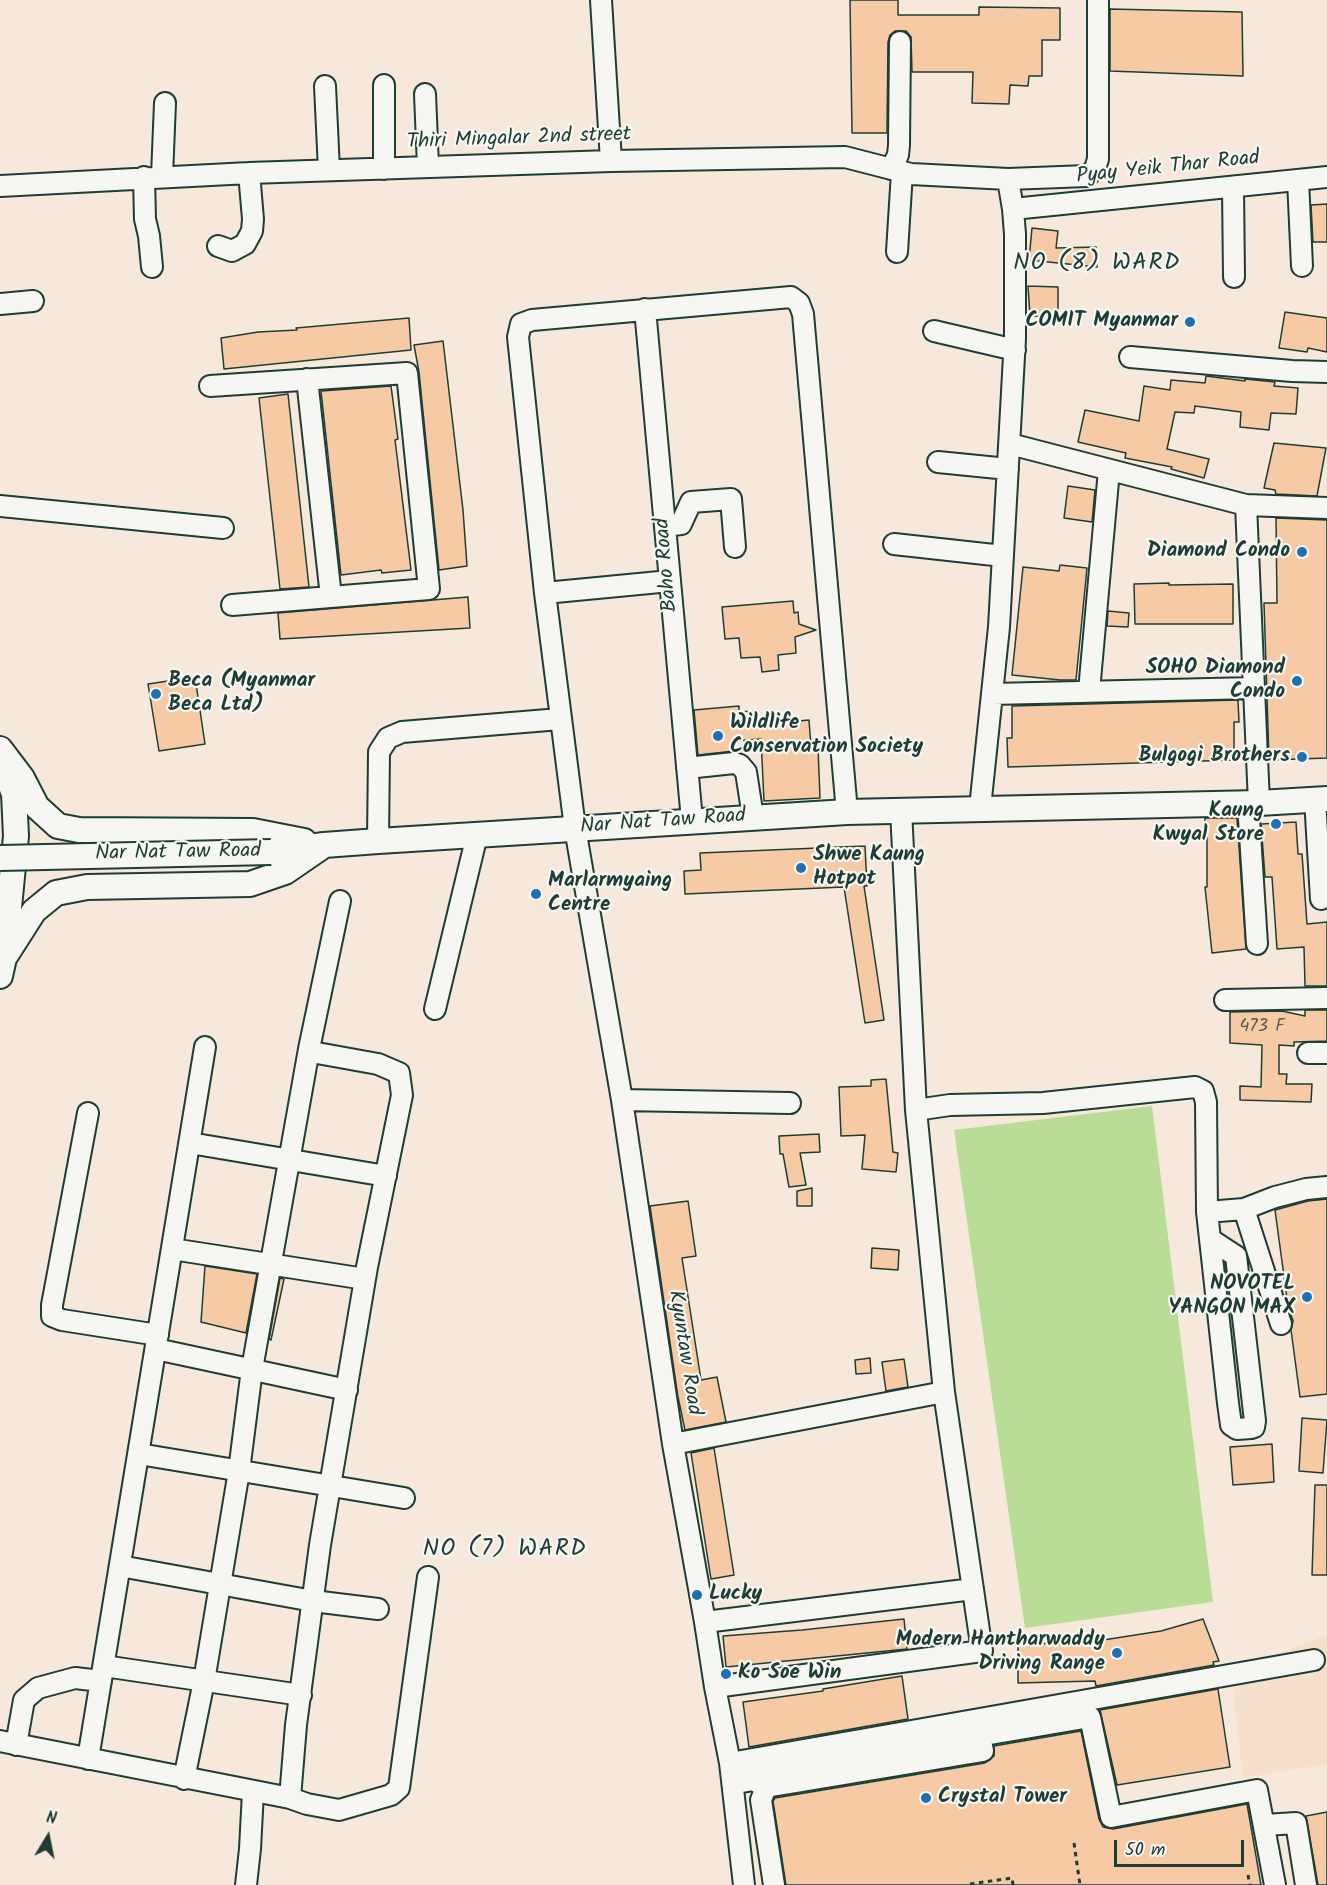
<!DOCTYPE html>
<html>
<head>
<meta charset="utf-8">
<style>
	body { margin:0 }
	#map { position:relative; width:1327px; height:1885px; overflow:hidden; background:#f6e9db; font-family:Kalam,sans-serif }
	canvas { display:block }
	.north { position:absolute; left:18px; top:1807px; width:60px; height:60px; -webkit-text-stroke:4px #f6f6f2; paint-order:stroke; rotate:10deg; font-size:16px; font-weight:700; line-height:24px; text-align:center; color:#1f3d34 }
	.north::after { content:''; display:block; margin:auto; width:21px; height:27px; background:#1f3d34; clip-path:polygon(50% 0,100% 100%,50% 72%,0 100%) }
	.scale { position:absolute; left:1114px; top:1840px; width:130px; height:27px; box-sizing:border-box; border:3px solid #1f3d34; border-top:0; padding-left:8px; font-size:18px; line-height:21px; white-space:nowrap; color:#1f3d34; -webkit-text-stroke:4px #f6f6f2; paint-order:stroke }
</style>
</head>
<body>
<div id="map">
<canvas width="1327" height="1885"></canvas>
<div class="north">N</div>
<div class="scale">50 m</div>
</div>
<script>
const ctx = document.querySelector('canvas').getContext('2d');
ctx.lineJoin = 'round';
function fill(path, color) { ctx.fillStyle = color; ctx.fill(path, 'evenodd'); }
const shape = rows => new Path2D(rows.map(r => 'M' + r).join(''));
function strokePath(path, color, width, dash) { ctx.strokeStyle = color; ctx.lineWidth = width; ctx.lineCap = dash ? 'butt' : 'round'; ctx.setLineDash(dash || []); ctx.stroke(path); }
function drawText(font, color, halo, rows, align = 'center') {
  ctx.font = font + ' Kalam,sans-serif'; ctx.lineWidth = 4.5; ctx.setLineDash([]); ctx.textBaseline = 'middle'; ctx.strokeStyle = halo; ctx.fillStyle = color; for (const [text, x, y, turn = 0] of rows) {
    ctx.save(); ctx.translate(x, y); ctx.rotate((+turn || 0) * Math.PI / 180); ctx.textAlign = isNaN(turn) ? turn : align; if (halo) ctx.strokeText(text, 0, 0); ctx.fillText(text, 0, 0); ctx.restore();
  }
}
fill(shape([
	[1327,1635,1327,1764,1243,1778,1231,1671]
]), '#f6e0cb');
fill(shape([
	[1152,1106,1213,1602,1025,1628,954,1130]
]), '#b9dd97');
const building = shape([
	[850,0,898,0,898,15,979,15,979,7,1060,8,1060,40,1042,40,1042,76,1029,76,1028,86,1010,85,1009,104,972,103,973,72,912,72,911,37,906,31,895,31,890,35,888,42,887,133,852,133,850,0],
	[1110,9,1242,12,1243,76,1110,71,1110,9],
	[1327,204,1327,242,1313,242,1311,205,1327,204],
	[1032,228,1058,231,1056,248,1096,247,1097,267,1029,260,1032,228],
	[1028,286,1058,287,1058,316,1030,316,1028,286],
	[1285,312,1327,318,1327,352,1308,348,1307,352,1279,348,1285,312],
	[409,318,411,350,224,369,221,338,258,332,297,330,296,328,409,318],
	[443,341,463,510,467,566,439,570,419,372,414,345,443,341],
	[1206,376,1245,381,1245,379,1275,382,1274,386,1298,388,1296,414,1271,413,1269,430,1240,427,1241,412,1195,406,1194,413,1175,412,1167,449,1209,459,1204,478,1171,469,1172,467,1125,458,1126,453,1078,442,1085,410,1139,421,1144,386,1170,390,1171,380,1205,383,1206,376],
	[391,386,398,439,395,440,397,456,411,570,382,573,381,570,341,575,321,391,391,386],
	[288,394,309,587,280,589,259,398,288,394],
	[1274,443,1326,448,1317,496,1276,494,1275,490,1264,488,1274,443],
	[1068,486,1095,490,1092,522,1064,518,1068,486],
	[1276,518,1327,520,1327,758,1269,760,1264,603,1277,603,1276,518],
	[1060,565,1087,568,1076,680,1060,680,1012,675,1023,567,1059,571,1060,565],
	[1169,583,1169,585,1233,584,1233,624,1135,624,1134,584,1169,583],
	[468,597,470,628,280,639,278,613,468,597],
	[793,601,794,613,798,612,799,624,816,630,795,637,796,653,778,655,779,670,762,672,760,657,741,658,739,638,725,639,722,607,793,601],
	[1108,611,1129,613,1128,627,1107,626,1108,611],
	[195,677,205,744,159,751,148,684,195,677],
	[1238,700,1239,722,1234,722,1234,760,1008,767,1007,738,1012,738,1012,706,1238,700],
	[739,706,739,712,755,711,757,725,809,720,811,747,818,747,820,798,764,801,761,739,733,741,734,751,698,755,694,710,739,706],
	[1205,818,1237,818,1246,949,1212,953,1205,887,1207,887,1207,837,1204,836,1205,818],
	[1296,822,1298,854,1302,854,1307,924,1327,922,1327,986,1305,986,1304,947,1277,949,1272,877,1265,877,1261,824,1296,822],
	[865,846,867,886,864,886,884,1020,865,1023,844,887,685,894,684,871,701,870,700,853,865,846],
	[1305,1010,1327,1010,1327,1041,1294,1042,1294,1046,1279,1045,1279,1074,1287,1074,1286,1084,1312,1084,1311,1102,1240,1100,1240,1086,1261,1087,1262,1045,1230,1043,1230,1012,1282,1011,1305,1016,1305,1010],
	[886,1079,893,1152,898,1153,896,1172,862,1169,865,1135,841,1136,839,1087,871,1086,871,1080,886,1079],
	[819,1134,820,1152,800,1153,806,1185,789,1187,783,1154,780,1154,779,1136,819,1134],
	[812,1188,812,1206,797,1206,797,1191,812,1188],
	[1327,1199,1327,1394,1300,1397,1291,1330,1293,1321,1288,1306,1275,1210,1308,1201,1327,1199],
	[688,1201,696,1256,682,1258,701,1380,717,1377,726,1422,685,1430,678,1397,650,1206,688,1201],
	[872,1248,899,1250,898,1270,871,1268,872,1248],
	[205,1266,257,1274,246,1333,201,1322,205,1266],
	[280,1278,284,1279,271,1340,269,1339,280,1278],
	[870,1358,871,1373,856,1374,855,1360,870,1358],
	[904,1359,908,1387,886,1391,882,1362,904,1359],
	[1302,1418,1327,1420,1323,1473,1299,1471,1302,1418],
	[1272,1444,1274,1482,1233,1485,1230,1447,1272,1444],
	[714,1448,734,1575,711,1579,691,1453,714,1448],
	[1315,1485,1327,1485,1327,1575,1312,1575,1315,1485],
	[904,1619,907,1649,726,1667,723,1636,802,1630,904,1619],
	[1203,1619,1219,1661,1213,1662,1214,1665,1096,1686,1095,1681,1018,1683,1018,1642,1071,1645,1161,1631,1203,1619],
	[902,1676,908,1719,749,1747,743,1702,823,1691,823,1689,902,1676],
	[1218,1689,1230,1767,1117,1785,1100,1710,1218,1689],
	[1081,1731,1099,1819,1103,1827,1113,1829,1247,1804,1261,1885,786,1885,773,1801,775,1798,985,1763,994,1756,994,1746,1081,1731],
	[1327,1812,1327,1885,1318,1885,1306,1816,1327,1812]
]);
fill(building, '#f7caa6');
strokePath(building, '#1f3d34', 1.5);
const minor = shape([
	[601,0,611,161],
	[384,85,384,169],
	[325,86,329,170],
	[425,94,428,167],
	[891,169,898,155,899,145,900,42],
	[162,176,165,103],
	[144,177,145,219,149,236,152,267],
	[1008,179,1087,176,1095,169,1098,159,1098,0],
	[1298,180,1302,266],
	[0,186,249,173,611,161,845,157,911,174,1008,179,1013,209,1015,234,1015,338,999,627,980,808],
	[1233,187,1234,277],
	[1013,209,1327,177],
	[218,246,232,251,245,244,252,231,253,219,249,173],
	[897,252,902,172],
	[0,304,33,301],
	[645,309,692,820],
	[934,331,1015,350],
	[1130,357,1292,371,1327,372],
	[307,379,331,597],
	[210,386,407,373,429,589,232,605],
	[1010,444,1246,505,1327,508],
	[938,462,1008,469],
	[1246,505,1259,803],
	[0,506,223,528],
	[665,526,681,524,691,502,731,499,735,547],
	[894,544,1003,556],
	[545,593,670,581],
	[1089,691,1109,470],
	[992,694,1254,688],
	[687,768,734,763,740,765,746,772,753,817],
	[1315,799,1321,899],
	[1248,803,1257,944],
	[378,841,379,752,388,738,402,732,560,719],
	[1225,1000,1327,998],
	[435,1009,477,835],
	[1308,1053,1327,1053],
	[622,1100,790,1103],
	[916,1110,950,1105,1043,1103,1195,1087,1203,1091,1206,1102,1207,1212,1244,1209,1275,1197,1306,1189,1327,1187],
	[88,1113,52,1305,52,1316,62,1320,158,1335],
	[190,1143,386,1176],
	[1244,1209,1281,1324],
	[1207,1212,1210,1239,1228,1403,1231,1425,1237,1429,1251,1428,1254,1427,1255,1421,1236,1256,1210,1239],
	[172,1249,365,1279],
	[156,1349,347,1390],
	[673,1444,944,1392],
	[139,1454,404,1498],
	[120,1566,313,1601,378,1609],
	[705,1622,973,1589],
	[104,1666,301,1695],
	[715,1687,982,1651,944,1392,916,1110,901,810],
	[0,1741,290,1798,296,1725,320,1545,367,1267,402,1095,399,1073,378,1064,317,1053,309,1049,340,901],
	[16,1745,24,1700,38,1688,75,1678,101,1681],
	[88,1759,205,1047],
	[730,1763,1314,1660],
	[732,1778,1090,1717,1111,1817,1257,1790,1275,1885],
	[184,1779,204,1681,239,1471,252,1369,309,1049],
	[742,1782,753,1780,766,1787,983,1751,982,1746,960,1750],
	[766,1787,761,1800,774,1885],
	[290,1798,307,1804,339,1810,391,1795,399,1788,428,1577],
	[1265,1825,1296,1823,1306,1885],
	[246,1885,250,1849,253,1792],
	[744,1885,730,1763,715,1687,705,1622,673,1444,622,1100,575,828,545,593,518,337,521,324,532,320,791,297,799,303,803,314,847,812]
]);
const major = shape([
	[0,749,22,778,37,807,58,826,79,830,253,831,304,841],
	[271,852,324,845,378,841,847,812,1259,803,1327,799],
	[4,958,34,911,56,893,87,887,250,884,285,872,320,848],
	[0,976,4,958,16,836,14,794,4,767]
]);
strokePath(minor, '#1f3d34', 24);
strokePath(major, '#1f3d34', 28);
strokePath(shape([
	[1074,1843,1080,1885],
	[1248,1875,1250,1885],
	[970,1884,1012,1878,1013,1885]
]), '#1f3d34', 3, [4.5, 4.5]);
strokePath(minor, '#f6f6f2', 20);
strokePath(major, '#f6f6f2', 24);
const majorBridge = shape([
	[0,858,271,852]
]);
strokePath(majorBridge, '#1f3d34', 28, []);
strokePath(majorBridge, '#f6f6f2', 24);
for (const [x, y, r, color] of [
	[1190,322,6,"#1f6fb2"],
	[1302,552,6,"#1f6fb2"],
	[1297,681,6,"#1f6fb2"],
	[156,694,6,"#1f6fb2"],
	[718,736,6,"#1f6fb2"],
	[1302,757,6,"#1f6fb2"],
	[1276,824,6,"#1f6fb2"],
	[801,868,6,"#1f6fb2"],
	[536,894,6,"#1f6fb2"],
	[1307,1297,6,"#1f6fb2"],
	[697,1595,6,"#1f6fb2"],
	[1117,1653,6,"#1f6fb2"],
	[726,1674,6,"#1f6fb2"],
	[926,1798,6,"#1f6fb2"]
]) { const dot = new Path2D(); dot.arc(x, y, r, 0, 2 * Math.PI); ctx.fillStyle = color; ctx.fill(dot); strokePath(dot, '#f6f6f2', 2); }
drawText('18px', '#556050', null, [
	["473 F",1262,1028]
]);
drawText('21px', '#1f3d34', '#f6f6f2', [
	["Thiri Mingalar 2nd street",519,140,-2],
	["Pyay Yeik Thar Road",1168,169,-6],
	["Baho Road",668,565,-95],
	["Nar Nat Taw Road",663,823,-4],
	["Nar Nat Taw Road",178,854,-1],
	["Kyuntaw Road",683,1353,81]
]);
drawText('bold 21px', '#1f3d34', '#f6f6f2', [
	["COMIT Myanmar",1178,322],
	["Diamond Condo",1290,552],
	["SOHO Diamond",1285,669],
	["Condo",1285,693],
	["Beca (Myanmar",168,682,"left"],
	["Beca Ltd)",168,706,"left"],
	["Wildlife",730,724,"left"],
	["Conservation Society",730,748,"left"],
	["Bulgogi Brothers",1290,757],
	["Kaung",1264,812],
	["Kwyal Store",1264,836],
	["Shwe Kaung",813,856,"left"],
	["Hotpot",813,880,"left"],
	["Marlarmyaing",548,882,"left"],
	["Centre",548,906,"left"],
	["NOVOTEL",1295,1285],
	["YANGON MAX",1295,1309],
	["Lucky",709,1595,"left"],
	["Modern Hantharwaddy",1105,1641],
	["Driving Range",1105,1665],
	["Ko Soe Win",738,1674,"left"],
	["Crystal Tower",938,1798,"left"]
], 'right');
ctx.letterSpacing = '1.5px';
drawText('24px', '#1f3d34', '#f6f6f2', [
	["NO (8) WARD",1097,265],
	["NO (7) WARD",505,1551]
]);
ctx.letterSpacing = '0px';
</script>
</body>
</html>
